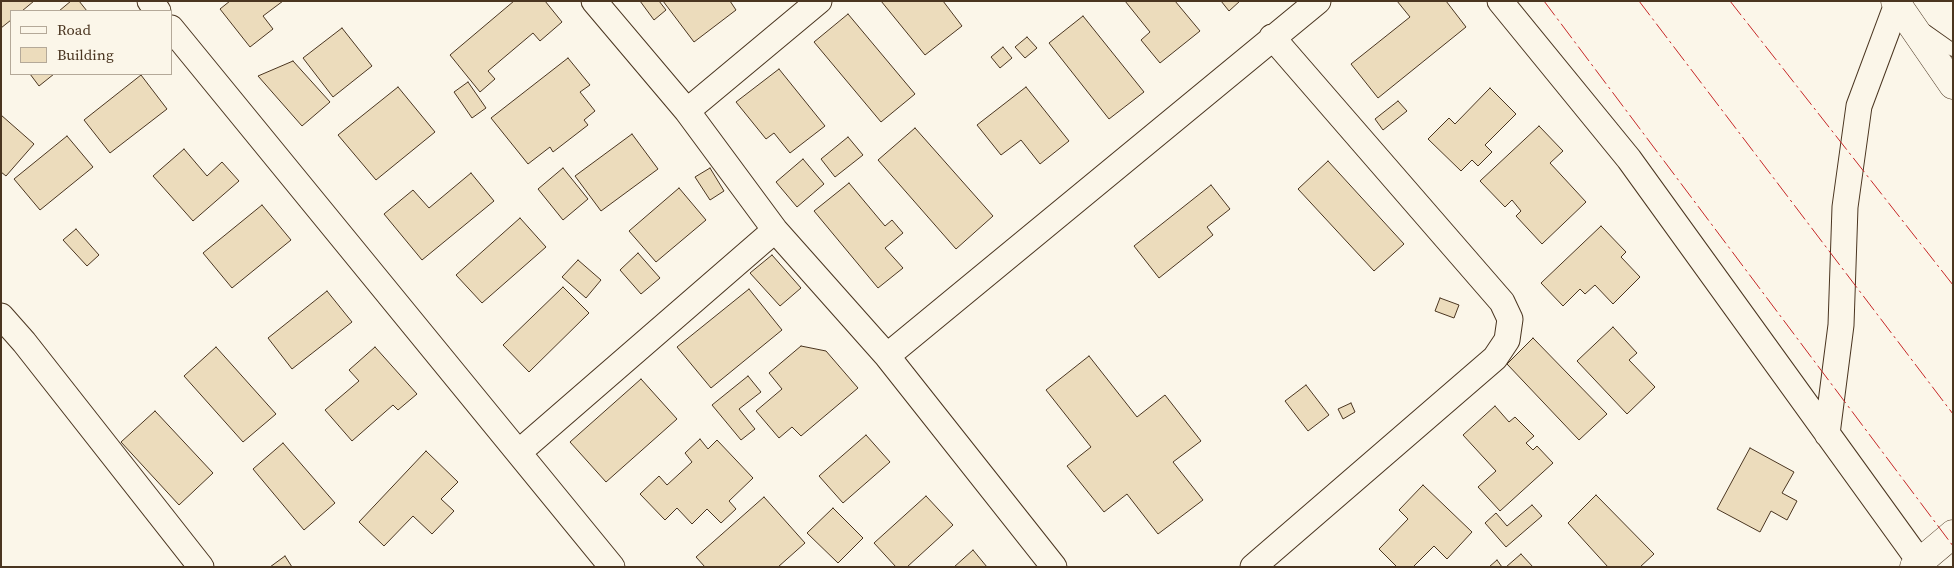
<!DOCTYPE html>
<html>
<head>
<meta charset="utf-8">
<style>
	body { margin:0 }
	#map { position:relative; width:1954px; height:568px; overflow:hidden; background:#fbf6e9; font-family:"Source Serif 4",serif }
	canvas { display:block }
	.frame { position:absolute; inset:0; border:2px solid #4a3520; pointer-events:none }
	.legend { position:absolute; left:10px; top:10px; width:162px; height:65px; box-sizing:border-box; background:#fbf6e9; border:1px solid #b4a999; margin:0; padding:6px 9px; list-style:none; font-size:15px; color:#4a3520 }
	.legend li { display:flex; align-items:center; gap:10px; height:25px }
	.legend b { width:25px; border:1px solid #b4a999 }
</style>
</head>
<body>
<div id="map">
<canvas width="1954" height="568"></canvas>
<div class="frame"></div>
<ul class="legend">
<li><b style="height:6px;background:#fbf6e9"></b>Road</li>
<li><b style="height:14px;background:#ecdcbc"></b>Building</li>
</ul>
</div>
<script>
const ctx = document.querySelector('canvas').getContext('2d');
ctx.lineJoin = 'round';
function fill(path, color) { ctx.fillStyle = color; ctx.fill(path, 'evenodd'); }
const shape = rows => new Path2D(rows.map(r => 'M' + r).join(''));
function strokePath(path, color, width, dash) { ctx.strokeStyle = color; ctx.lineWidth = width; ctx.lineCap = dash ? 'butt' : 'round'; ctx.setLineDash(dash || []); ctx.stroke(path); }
const building = shape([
	[1,1,34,1,22,11,11,11,11,20,1,28,1,1],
	[71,1,79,1,87,11,59,11,71,1],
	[230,1,283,1,263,16,273,29,250,47,220,9,230,1],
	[514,1,545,1,562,22,540,41,533,33,488,71,495,79,480,92,450,55,514,1],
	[640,1,659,1,666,10,654,20,640,1],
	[663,1,730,1,736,10,694,42,663,1],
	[881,1,943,1,962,26,925,55,881,1],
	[1125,1,1175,1,1200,31,1160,63,1141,40,1150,32,1125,1],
	[1221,1,1240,1,1229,11,1221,1],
	[1397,1,1446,1,1466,27,1378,98,1351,64,1410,17,1397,1],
	[848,14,915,94,881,122,814,42,848,14],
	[1083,16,1144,92,1109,119,1049,43,1083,16],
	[342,28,372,66,333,97,303,58,342,28],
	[1027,37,1037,48,1025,58,1015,47,1027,37],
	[1003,47,1012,58,1000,68,991,57,1003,47],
	[568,58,590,85,580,92,595,111,584,120,588,125,553,152,550,147,528,164,491,118,568,58],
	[293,61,330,102,302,126,258,76,293,61],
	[779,69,825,126,790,153,774,133,766,139,736,102,779,69],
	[30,74,54,74,39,86,30,74],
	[141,75,167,109,110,153,84,120,141,75],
	[468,82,486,108,472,118,454,92,468,82],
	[398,87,435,132,376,180,338,135,398,87],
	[1026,87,1069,141,1040,164,1021,140,1001,155,977,125,1026,87],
	[1490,88,1516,114,1485,145,1492,152,1478,166,1472,160,1461,171,1428,139,1449,118,1455,124,1490,88],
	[1398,101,1407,111,1383,130,1375,119,1398,101],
	[1,115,34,144,6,176,1,172,1,115],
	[1539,126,1563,151,1550,163,1586,202,1542,244,1516,216,1521,211,1512,200,1505,207,1480,181,1539,126],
	[915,128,993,216,956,249,878,160,915,128],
	[632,134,658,169,601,211,575,176,632,134],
	[67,136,93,167,40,210,14,179,67,136],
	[848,137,863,155,835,177,821,159,848,137],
	[184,149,207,176,222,162,239,181,193,221,153,176,184,149],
	[803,159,824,184,797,207,776,182,803,159],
	[1328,161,1404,244,1374,271,1298,189,1328,161],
	[563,168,588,199,563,220,538,189,563,168],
	[710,168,724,191,710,200,695,177,710,168],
	[471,173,494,201,422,260,384,214,413,190,429,208,471,173],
	[849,183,885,226,892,220,903,233,885,248,903,268,878,288,814,211,849,183],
	[1211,185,1230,209,1207,227,1213,235,1159,278,1134,246,1211,185],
	[679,188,706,220,656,262,629,231,679,188],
	[262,205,291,240,232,288,203,253,262,205],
	[520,218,546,247,482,303,456,275,520,218],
	[1601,226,1626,252,1621,257,1640,277,1613,304,1595,285,1585,294,1580,289,1563,306,1541,283,1601,226],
	[76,229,99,255,87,266,63,240,76,229],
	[638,253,660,278,641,294,620,270,638,253],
	[772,255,801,288,780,306,750,273,772,255],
	[578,260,601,280,586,298,562,277,578,260],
	[563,287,589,313,529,372,503,345,563,287],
	[749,289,782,330,711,388,677,347,749,289],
	[327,291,352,322,292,369,268,338,327,291],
	[1440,298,1459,305,1454,318,1435,311,1440,298],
	[1613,327,1637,353,1629,360,1655,387,1627,414,1577,361,1613,327],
	[1533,338,1607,414,1579,440,1507,364,1533,338],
	[801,346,826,351,858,388,801,436,792,427,779,438,756,411,782,389,769,373,801,346],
	[216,347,276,414,243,442,184,376,216,347],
	[375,347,417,394,398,410,393,405,352,441,325,410,359,381,349,370,375,347],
	[1089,356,1137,417,1165,395,1201,441,1173,462,1203,500,1158,534,1127,494,1104,512,1067,466,1091,447,1046,390,1089,356],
	[748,376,761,392,739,409,755,429,741,440,712,405,748,376],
	[641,379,677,419,606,482,570,442,641,379],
	[1306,385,1329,415,1308,431,1285,401,1306,385],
	[1351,403,1355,412,1343,419,1338,409,1351,403],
	[1495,406,1509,422,1515,417,1534,436,1526,443,1533,450,1537,446,1553,463,1500,511,1478,487,1496,471,1463,435,1495,406],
	[155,411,213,473,179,505,121,442,155,411],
	[866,435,890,462,843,503,819,476,866,435],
	[700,439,708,449,717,440,753,478,729,501,736,509,721,523,707,509,692,524,677,508,665,520,640,494,659,476,667,485,692,462,685,453,700,439],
	[283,443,335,503,304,530,253,469,283,443],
	[1750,448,1794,472,1782,493,1797,501,1787,520,1771,511,1760,532,1717,509,1750,448],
	[426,451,458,482,441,499,454,511,432,534,413,516,384,546,359,522,426,451],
	[1423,485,1472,532,1447,559,1434,546,1413,567,1397,567,1379,549,1408,519,1399,510,1423,485],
	[1596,495,1654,554,1640,567,1608,567,1568,523,1596,495],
	[926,496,953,525,907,567,896,567,874,543,926,496],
	[764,497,805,543,778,567,705,567,696,557,764,497],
	[1532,505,1542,516,1506,547,1485,523,1496,513,1507,526,1532,505],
	[833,508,863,538,838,563,807,533,833,508],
	[973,550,987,567,954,567,973,550],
	[1521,554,1533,567,1506,567,1521,554],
	[285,556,292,567,270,567,285,556],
	[1497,560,1502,567,1489,567,1497,560]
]);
fill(building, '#ecdcbc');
strokePath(building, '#4a3520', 1);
const service = shape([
	[1926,31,1953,50]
]);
const minor = shape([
	[150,1,158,11],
	[594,1,687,111,775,230,887,356,1054,567],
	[1500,1,1629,159,1920,562],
	[171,28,612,567],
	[687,111,819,1],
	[1,316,24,342,201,567],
	[887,356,1318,1],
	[1827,434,1841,325,1845,207,1859,106,1897,4],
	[519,452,775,230],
	[1253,567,1495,358,1507,340,1510,319,1502,302,1272,37]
]);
const tertiary = shape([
	[1914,567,1953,534]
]);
const secondary = shape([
	[1895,1,1953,85]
]);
strokePath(service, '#4a3520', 14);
strokePath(minor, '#4a3520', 27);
strokePath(tertiary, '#4a3520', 29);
strokePath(secondary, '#4a3520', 29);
strokePath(service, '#fbf6e9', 12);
strokePath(minor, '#fbf6e9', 25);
strokePath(tertiary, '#fbf6e9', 28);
strokePath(secondary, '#fbf6e9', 28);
strokePath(shape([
	[1544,1,1953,546],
	[1639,1,1953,414],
	[1730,1,1953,285]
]), '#c62828', 1, [18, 4, 2.5, 4]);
</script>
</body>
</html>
